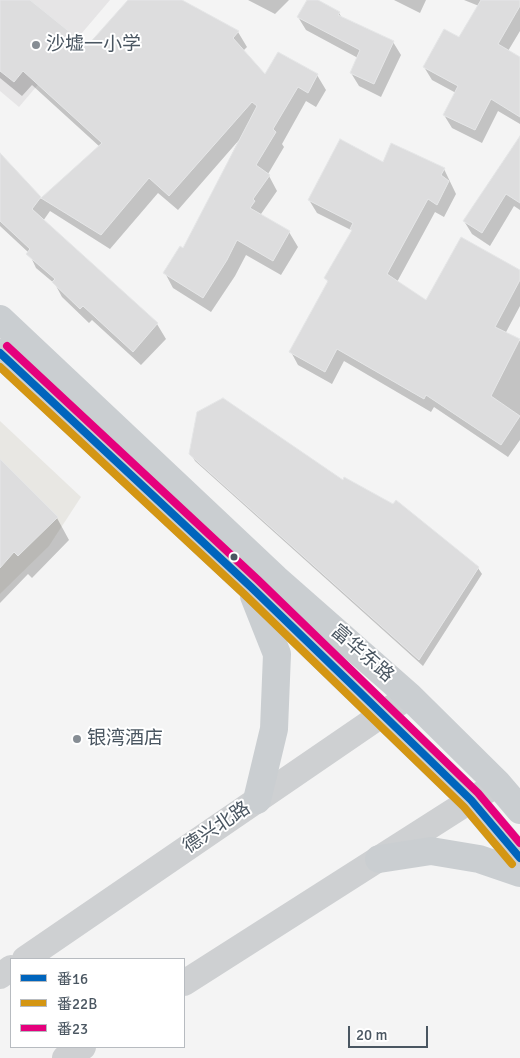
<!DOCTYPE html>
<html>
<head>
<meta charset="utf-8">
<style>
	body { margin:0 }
	#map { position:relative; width:520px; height:1058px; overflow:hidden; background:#f4f4f4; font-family:Signika,"Noto Sans SC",sans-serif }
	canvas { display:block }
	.legend { position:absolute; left:10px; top:958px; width:175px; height:90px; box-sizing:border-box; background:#fff; border:1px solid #b7bbc0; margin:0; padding:6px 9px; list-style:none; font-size:15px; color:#4a5661 }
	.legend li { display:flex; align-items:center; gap:10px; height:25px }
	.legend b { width:25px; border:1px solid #b7bbc0 }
	.scale { position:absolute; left:348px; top:1026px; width:80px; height:22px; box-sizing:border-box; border:2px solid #4a5661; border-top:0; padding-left:6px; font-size:15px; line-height:18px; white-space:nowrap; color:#4a5661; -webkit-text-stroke:4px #fff; paint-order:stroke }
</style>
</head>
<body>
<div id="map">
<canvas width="520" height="1058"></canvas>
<ul class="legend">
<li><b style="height:6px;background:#0065bd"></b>番16</li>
<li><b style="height:6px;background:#d49613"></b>番22B</li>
<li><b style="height:6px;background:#e5007d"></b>番23</li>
</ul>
<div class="scale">20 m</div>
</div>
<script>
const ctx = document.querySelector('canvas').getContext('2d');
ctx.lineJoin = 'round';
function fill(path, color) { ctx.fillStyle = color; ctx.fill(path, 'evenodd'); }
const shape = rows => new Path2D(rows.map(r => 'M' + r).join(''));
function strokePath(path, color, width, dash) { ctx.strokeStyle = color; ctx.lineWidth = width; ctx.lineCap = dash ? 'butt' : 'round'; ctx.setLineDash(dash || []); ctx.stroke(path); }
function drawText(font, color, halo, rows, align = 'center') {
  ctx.font = font + ' Signika,"Noto Sans SC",sans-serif'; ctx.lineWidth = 4; ctx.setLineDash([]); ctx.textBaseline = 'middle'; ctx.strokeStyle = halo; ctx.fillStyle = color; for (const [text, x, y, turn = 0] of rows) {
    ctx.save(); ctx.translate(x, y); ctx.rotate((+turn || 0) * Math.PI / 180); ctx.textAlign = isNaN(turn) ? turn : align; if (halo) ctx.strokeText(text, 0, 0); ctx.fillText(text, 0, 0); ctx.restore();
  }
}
fill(shape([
	[0,421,81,497,49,546,0,594]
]), '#e8e7e3');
fill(shape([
	[0,0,110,0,19,107,0,91]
]), '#e6e5e6');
fill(shape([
	[0,0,28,0,87,48,130,0,180,0,238,32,247,47,243,51,265,76,317,75,326,90,316,107,306,101,282,144,284,147,268,174,277,191,261,214,263,217,289,232,298,247,281,275,246,255,235,276,211,312,173,288,165,273,183,250,239,140,178,210,158,193,110,249,50,211,43,221,157,324,166,339,141,365,92,320,89,323,62,297,55,284,36,268,29,253,0,226,0,154,41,199,100,147,32,85,22,96,0,78],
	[248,0,289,0,275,14],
	[308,0,315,0,339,13,342,18,393,42,401,55,381,97,359,86,351,73,358,58,306,30,298,17],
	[394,0,426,0,420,13],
	[464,0,520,0,520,31,508,51,520,58,520,124,498,111,482,143,452,128,444,115,456,93,432,80,424,67,460,39,479,6],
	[520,138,520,210,514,206,490,246,472,234,464,221],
	[383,164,444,169,456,194,444,217,435,212,397,282,426,301,520,272,520,306,505,334,520,341,520,440,508,457,434,407,431,412,344,361,332,384,298,365,291,352,328,283,326,278,353,231,317,213,309,200],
	[191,454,343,482,478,568,482,574,423,666,195,461],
	[0,461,57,518,69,540,32,578,28,574,0,603]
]), '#0003');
const building = shape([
	[0,0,30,0,87,46,128,0,182,0,239,31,233,38,265,74,278,52,318,74,308,93,298,87,273,129,276,132,256,165,270,175,253,199,255,201,250,208,290,231,273,261,237,240,227,260,203,298,163,273,180,246,183,248,257,106,252,102,169,196,149,178,101,235,41,198,102,143,23,71,14,82,0,71,0,0],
	[307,0,318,0,340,12,338,15,394,41,374,84,350,73,360,50,297,17,307,0],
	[481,0,520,0,520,6,498,44,520,57,520,117,491,99,475,130,443,115,458,86,423,67,444,29,459,37,481,0],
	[520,136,520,203,506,194,482,233,463,221,520,136],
	[340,139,383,162,391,143,445,168,441,175,449,181,437,205,428,199,387,274,426,300,461,237,520,270,520,280,495,327,520,339,491,396,520,416,501,445,426,395,424,399,337,349,325,372,289,352,328,281,324,278,352,230,350,229,353,223,308,200,340,139],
	[0,153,41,197,32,209,158,323,133,352,83,306,80,309,52,282,55,279,26,254,30,249,0,221,0,153],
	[223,398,343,480,344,477,393,504,396,500,479,567,419,660,189,454,197,412,223,398],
	[0,459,58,517,18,556,14,552,0,568,0,459]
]);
fill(building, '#ddddde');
strokePath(building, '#e5e6e7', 1);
strokePath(shape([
	[25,959,409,696],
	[0,976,11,968],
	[184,983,471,800,498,784],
	[65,1058,83,1047]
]), '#ced0d2', 26);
strokePath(shape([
	[0,319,276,579,409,696,498,784,520,810],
	[0,353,251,587,471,800,520,858],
	[254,596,277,654,274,729,257,800],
	[379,859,431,851,479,859,520,873]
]), '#caced1', 28);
strokePath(shape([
	[0,353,251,587,471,800,520,858]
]), '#0065bd', 8);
strokePath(shape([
	[0,367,244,594,464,807,512,864]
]), '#d49613', 8);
strokePath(shape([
	[7,346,258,580,478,793,520,843]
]), '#e5007d', 8);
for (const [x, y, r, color] of [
	[36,45,5,"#868d94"],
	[234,557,4.5,"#4a5661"],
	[77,739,5,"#868d94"]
]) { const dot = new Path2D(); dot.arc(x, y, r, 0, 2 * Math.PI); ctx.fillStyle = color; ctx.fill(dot); strokePath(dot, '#fff', 2); }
drawText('19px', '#4a5661', '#fff', [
	["沙墟一小学",46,45],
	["银湾酒店",87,739]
], 'left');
drawText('19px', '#4a5661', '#fff', [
	["富华东路",362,654,41],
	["德兴北路",217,828,-34]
]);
</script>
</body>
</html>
